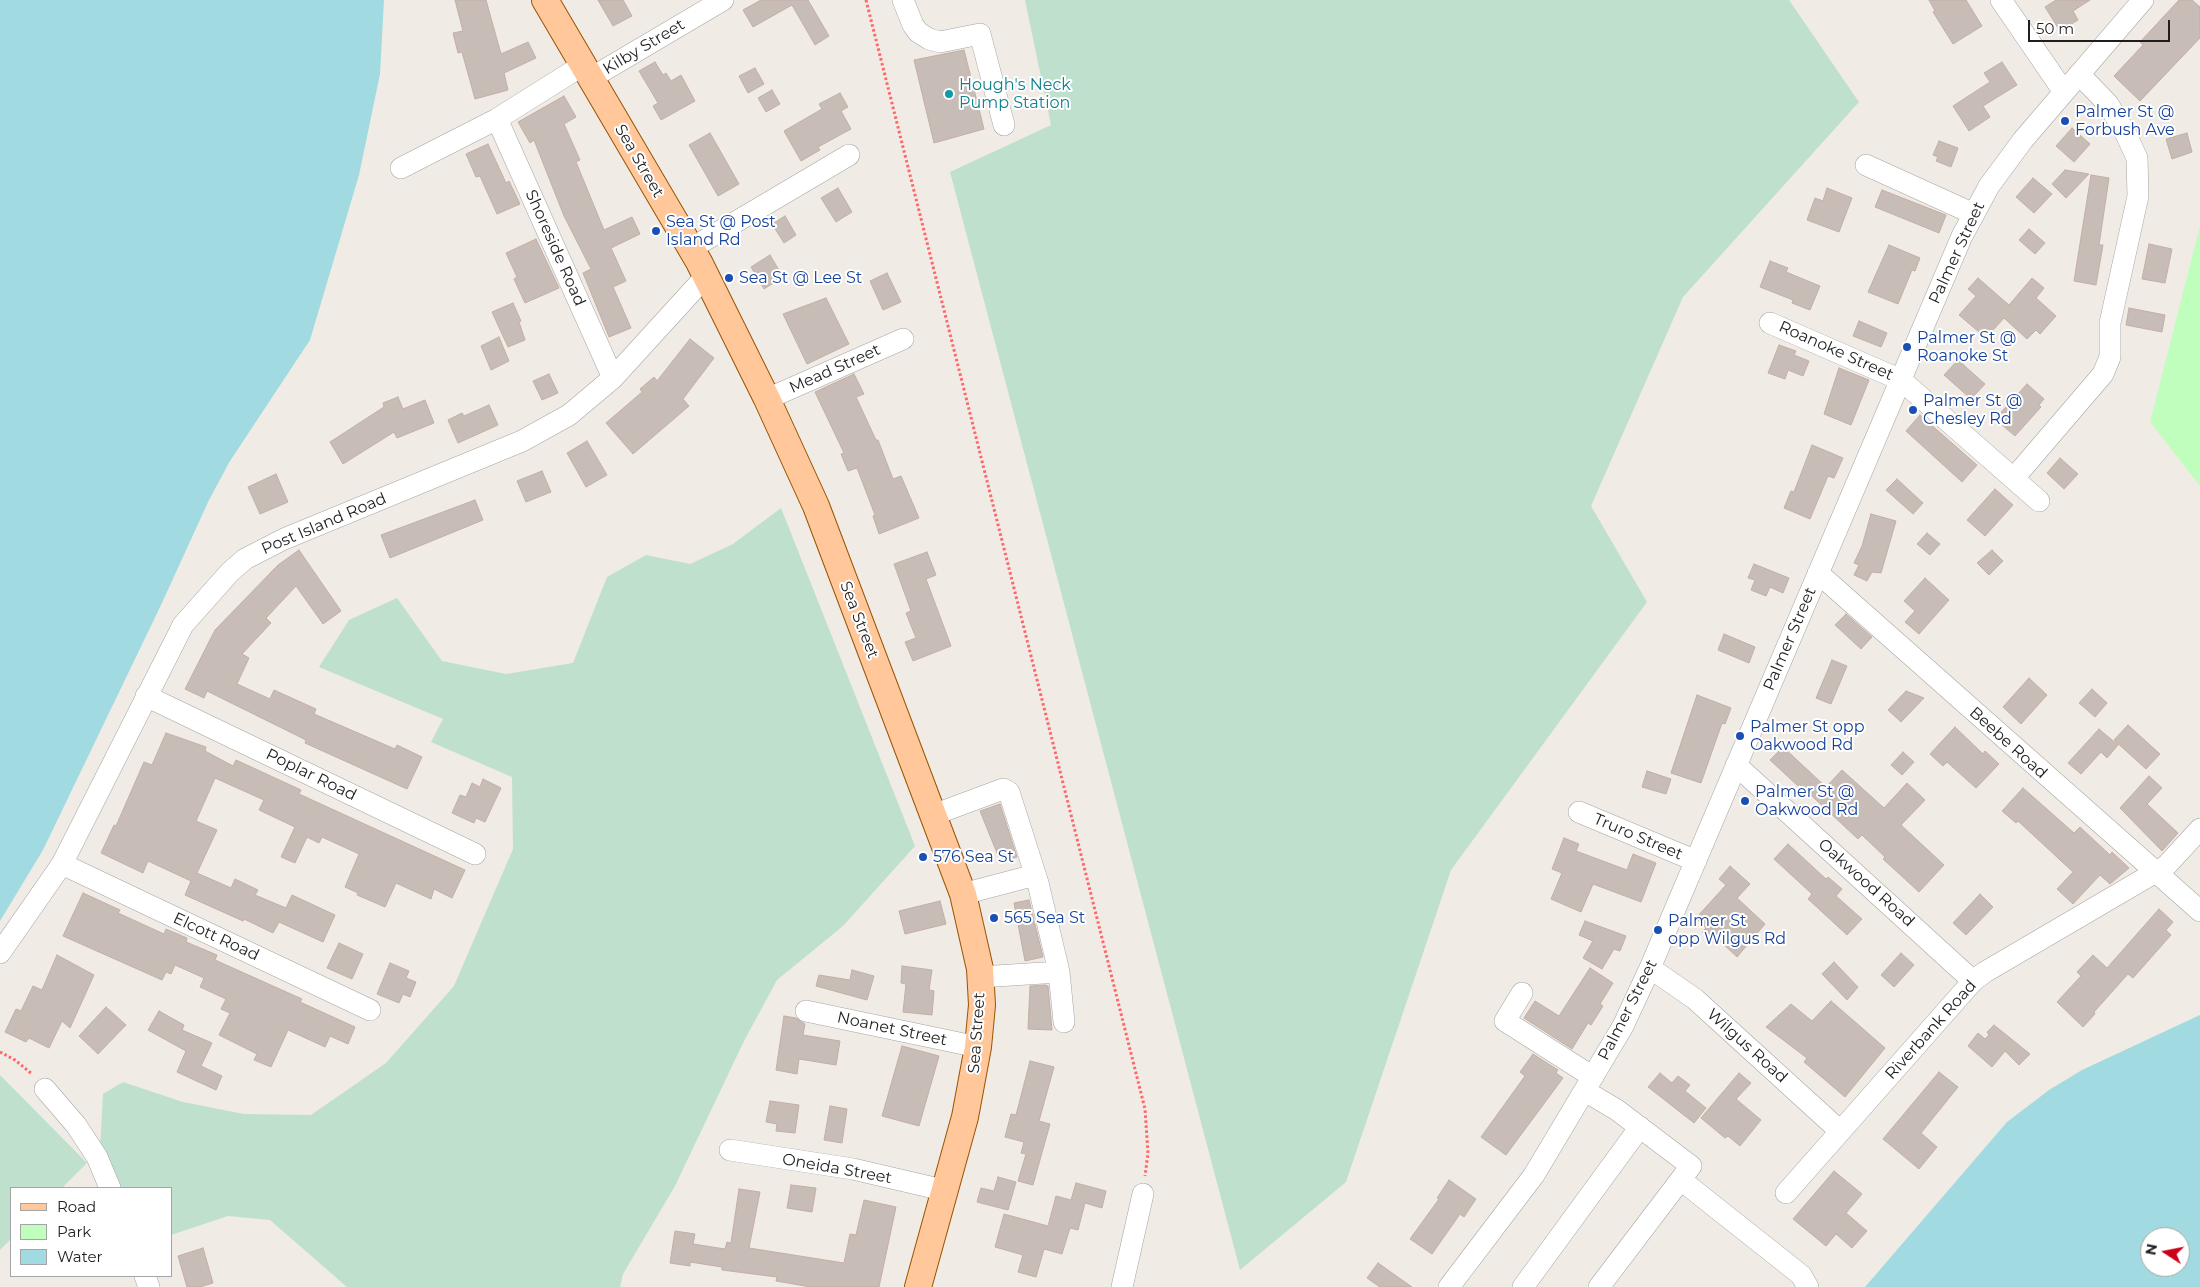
<!DOCTYPE html>
<html>
<head>
<meta charset="utf-8">
<style>
	body { margin:0 }
	#map { position:relative; width:2200px; height:1287px; overflow:hidden; background:#f0ebe4; font-family:Montserrat,sans-serif }
	canvas { display:block }
	.legend { position:absolute; left:10px; top:1187px; width:162px; height:90px; box-sizing:border-box; background:#fff; border:1px solid #a5a5a5; margin:0; padding:6px 9px; list-style:none; font-size:15px; color:#1e1e1e }
	.legend li { display:flex; align-items:center; gap:10px; height:25px }
	.legend b { width:25px; border:1px solid #a5a5a5 }
	.north { position:absolute; left:2140px; top:1227px; width:50px; height:50px; box-sizing:border-box; background:#fff; border:1px solid #a5a5a5; border-radius:50%; rotate:281deg; font-size:14px; font-weight:700; line-height:20px; text-align:center; color:#1e1e1e }
	.north::after { content:''; display:block; margin:auto; width:18px; height:22px; background:#cd001a; clip-path:polygon(50% 0,100% 100%,50% 72%,0 100%) }
	.scale { position:absolute; left:2028px; top:20px; width:142px; height:22px; box-sizing:border-box; border:2px solid #1e1e1e; border-top:0; padding-left:6px; font-size:15px; line-height:18px; white-space:nowrap; color:#1e1e1e; -webkit-text-stroke:4px #fff; paint-order:stroke }
</style>
</head>
<body>
<div id="map">
<canvas width="2200" height="1287"></canvas>
<ul class="legend">
<li><b style="height:6px;background:#ffc79a"></b>Road</li>
<li><b style="height:14px;background:#c0febd"></b>Park</li>
<li><b style="height:14px;background:#a1dbe1"></b>Water</li>
</ul>
<div class="north">N</div>
<div class="scale">50 m</div>
</div>
<script>
const ctx = document.querySelector('canvas').getContext('2d');
ctx.lineJoin = 'round';
function fill(path, color) { ctx.fillStyle = color; ctx.fill(path, 'evenodd'); }
const shape = rows => new Path2D(rows.map(r => 'M' + r).join(''));
function strokePath(path, color, width, dash) { ctx.strokeStyle = color; ctx.lineWidth = width; ctx.lineCap = dash ? 'butt' : 'round'; ctx.setLineDash(dash || []); ctx.stroke(path); }
function drawText(font, color, halo, rows, align = 'center') {
  ctx.font = font + ' Montserrat,sans-serif'; ctx.lineWidth = 4; ctx.setLineDash([]); ctx.textBaseline = 'middle'; ctx.strokeStyle = halo; ctx.fillStyle = color; for (const [text, x, y, turn = 0] of rows) {
    ctx.save(); ctx.translate(x, y); ctx.rotate((+turn || 0) * Math.PI / 180); ctx.textAlign = isNaN(turn) ? turn : align; if (halo) ctx.strokeText(text, 0, 0); ctx.fillText(text, 0, 0); ctx.restore();
  }
}
fill(shape([
	[1025,0,1789,0,1859,102,1683,297,1591,506,1647,602,1451,870,1346,1182,1240,1270,950,172,1051,125],
	[781,508,915,846,843,926,777,980,744,1041,675,1186,623,1274,620,1287,347,1287,270,1220,228,1216,171,1235,171,1188,121,1188,100,1148,103,1094,123,1082,183,1102,244,1114,311,1115,386,1063,454,986,513,849,512,777,431,742,443,719,319,667,349,620,397,598,442,661,506,674,573,663,607,577,646,555,690,564,733,544],
	[0,1075,87,1163,62,1188,11,1188,11,1239,0,1250]
]), '#bfe0cd');
fill(shape([
	[2200,226,2200,486,2150,422]
]), '#c0febd');
fill(shape([
	[0,0,384,0,380,74,359,175,310,340,230,461,209,500,161,605,43,850,0,921],
	[2200,1015,2200,1287,1865,1287,2007,1122,2049,1090,2082,1070],
	[2150,1237,2180,1237,2180,1267,2150,1267]
]), '#a1dbe1');
const building = shape([
	[455,0,486,0,501,54,528,42,536,58,504,73,508,90,475,99,462,52,458,53,453,33,463,31,455,0],
	[598,0,623,0,632,16,613,26,598,0],
	[761,0,808,0,829,36,815,45,792,5,753,27,743,10,761,0],
	[1929,0,1966,0,1982,26,1953,44,1933,12,1935,11,1929,0],
	[2056,0,2090,0,2073,11,2078,20,2060,31,2045,7,2056,0],
	[2179,0,2192,0,2200,7,2200,38,2140,101,2114,76,2143,45,2140,42,2179,0],
	[964,50,984,129,934,143,914,60,964,50],
	[655,62,663,75,666,73,671,81,681,75,695,101,661,120,653,106,658,103,639,71,655,62],
	[2002,62,2017,85,1983,106,1990,117,1969,131,1953,106,1990,82,1984,73,2002,62],
	[755,68,764,84,748,93,739,76,755,68],
	[772,90,780,104,766,112,758,98,772,90],
	[840,93,848,107,841,111,851,129,818,147,820,150,801,161,784,131,822,109,819,104,840,93],
	[564,96,576,117,564,124,580,160,576,162,604,230,632,217,640,234,611,248,626,281,613,287,631,328,609,337,583,273,591,269,564,216,534,140,530,143,518,122,564,96],
	[2072,128,2090,144,2074,162,2056,146,2072,128],
	[710,133,739,184,718,196,689,145,710,133],
	[2187,133,2192,152,2172,159,2166,139,2187,133],
	[1939,141,1958,148,1951,167,1936,161,1938,157,1933,155,1939,141],
	[488,144,506,183,509,181,520,204,497,214,480,176,476,177,466,154,488,144],
	[2065,170,2089,174,2066,198,2052,184,2065,170],
	[2091,175,2109,178,2099,245,2103,245,2096,285,2074,281,2091,175],
	[2033,178,2052,194,2034,213,2016,197,2033,178],
	[838,188,852,212,836,222,821,198,838,188],
	[1827,188,1852,198,1839,232,1807,220,1815,198,1823,201,1827,188],
	[1882,190,1946,215,1939,233,1875,207,1882,190],
	[785,216,796,235,784,243,772,224,785,216],
	[2029,229,2045,243,2035,254,2019,240,2029,229],
	[536,239,559,288,525,303,514,279,517,277,506,253,536,239],
	[2149,244,2172,249,2165,283,2142,279,2149,244],
	[1889,245,1920,258,1915,271,1912,270,1898,304,1868,292,1889,245],
	[770,255,783,277,764,289,751,267,770,255],
	[1770,261,1788,268,1786,272,1820,286,1810,310,1792,303,1793,300,1760,287,1770,261],
	[887,273,901,302,883,310,870,281,887,273],
	[1978,278,2009,305,2032,278,2044,288,2036,298,2056,316,2040,334,2036,330,2027,339,2004,318,1986,338,1959,315,1976,296,1968,289,1978,278],
	[826,298,849,344,807,364,783,314,826,298],
	[513,303,521,321,519,322,525,340,508,347,492,312,513,303],
	[2129,308,2165,315,2162,332,2126,325,2129,308],
	[1859,321,1887,333,1881,347,1853,336,1859,321],
	[499,337,509,361,491,370,481,346,499,337],
	[690,339,714,358,683,399,689,406,633,454,606,423,642,392,640,389,654,377,657,381,690,339],
	[1779,345,1796,351,1794,355,1809,361,1803,376,1788,370,1785,379,1768,373,1779,345],
	[1958,360,1985,384,1971,399,1944,375,1958,360],
	[1839,368,1869,380,1851,425,1824,414,1839,368],
	[549,374,558,393,542,400,533,381,549,374],
	[854,374,864,394,856,397,876,440,878,440,893,479,901,476,919,518,879,534,873,516,875,515,857,468,848,471,841,454,844,453,815,392,854,374],
	[2027,384,2044,399,2039,405,2041,407,2015,436,1995,419,2027,384],
	[398,397,403,409,425,400,434,423,397,438,394,432,343,464,330,442,384,407,383,403,398,397],
	[489,405,498,425,458,443,448,420,462,413,464,416,489,405],
	[1920,415,1977,465,1962,482,1906,431,1920,415],
	[587,441,607,475,586,487,567,453,587,441],
	[1812,445,1843,458,1834,478,1828,476,1810,519,1784,508,1791,491,1794,492,1812,445],
	[2060,458,2078,474,2064,489,2047,473,2060,458],
	[542,471,551,492,526,502,517,481,542,471],
	[276,474,288,502,260,514,248,487,276,474],
	[1897,479,1923,503,1913,514,1886,490,1897,479],
	[1995,489,2013,505,1985,536,1967,520,1995,489],
	[475,500,483,520,390,558,381,535,475,500],
	[1871,514,1896,521,1881,573,1872,572,1867,581,1854,575,1859,565,1854,563,1862,546,1871,514],
	[1927,533,1940,544,1930,555,1917,544,1927,533],
	[299,550,341,611,323,624,296,586,266,618,271,623,242,654,249,658,237,684,270,699,274,690,316,709,314,714,395,749,397,745,422,757,407,789,305,743,306,740,207,691,204,698,185,689,215,630,278,565,299,550],
	[1992,550,2003,561,1989,575,1977,563,1992,550],
	[927,552,936,575,926,579,951,646,913,661,905,642,916,638,906,613,911,611,894,564,927,552],
	[1754,564,1789,578,1783,593,1770,587,1766,596,1751,590,1755,580,1748,578,1754,564],
	[1925,578,1949,600,1919,634,1905,622,1915,611,1904,601,1925,578],
	[1846,614,1872,637,1861,649,1835,625,1846,614],
	[1724,634,1755,647,1749,663,1718,650,1724,634],
	[1832,660,1847,666,1831,704,1816,698,1832,660],
	[2029,678,2047,695,2021,724,2003,707,2029,678],
	[2092,689,2107,703,2095,717,2079,703,2092,689],
	[1906,691,1924,698,1901,722,1888,710,1906,691],
	[1697,695,1731,708,1725,724,1722,723,1701,783,1671,773,1697,695],
	[2128,725,2160,754,2146,769,2114,740,2128,725],
	[1955,727,1983,754,1985,751,1999,764,1976,788,1947,762,1943,766,1930,754,1955,727],
	[2099,729,2118,745,2107,758,2101,752,2081,774,2068,763,2099,729],
	[166,733,206,747,205,751,233,766,236,760,301,790,299,794,465,870,452,898,434,889,431,899,396,883,385,907,357,895,358,893,345,887,359,854,322,837,319,843,307,837,295,863,281,857,295,827,259,810,264,800,215,778,196,821,217,830,197,873,231,888,235,879,258,890,255,895,286,908,292,895,335,915,323,942,279,922,273,933,244,919,243,921,185,895,191,881,148,861,143,873,101,853,114,825,116,826,144,762,152,765,166,733],
	[1783,747,1826,787,1842,770,1884,808,1907,783,1925,800,1901,825,1944,865,1919,892,1883,859,1885,857,1862,835,1858,839,1799,784,1798,786,1770,760,1783,747],
	[1903,752,1914,762,1902,775,1891,765,1903,752],
	[1647,771,1671,779,1666,794,1642,787,1647,771],
	[2149,776,2162,788,2147,804,2178,833,2162,851,2120,808,2149,776],
	[483,779,501,788,485,822,476,818,474,823,452,813,460,795,466,797,472,783,480,787,483,779],
	[2023,788,2074,833,2080,827,2110,855,2112,852,2129,868,2110,884,2100,875,2073,904,2057,889,2073,872,2018,821,2016,823,2002,811,2023,788],
	[1000,804,1017,857,1001,863,980,811,1000,804],
	[1564,838,1579,844,1576,851,1627,870,1633,854,1656,863,1641,902,1593,884,1581,912,1551,899,1562,873,1552,869,1564,838],
	[1788,844,1826,879,1828,877,1842,889,1836,896,1862,919,1847,935,1808,899,1812,894,1774,859,1788,844],
	[1730,866,1750,884,1737,898,1765,924,1737,957,1719,940,1716,944,1702,932,1706,928,1696,918,1726,885,1719,879,1730,866],
	[83,893,120,910,118,913,164,934,166,929,187,938,186,942,217,955,215,960,302,999,300,1002,355,1027,348,1044,330,1036,325,1047,288,1030,271,1067,254,1060,257,1054,219,1035,230,1013,221,1009,226,999,200,987,204,978,175,965,171,974,166,972,162,980,63,936,83,893],
	[1980,894,1993,907,1966,935,1953,923,1980,894],
	[1029,900,1043,957,1025,961,1014,903,1029,900],
	[940,901,946,924,905,934,899,911,940,901],
	[2159,909,2173,922,2166,930,2171,935,2133,978,2128,974,2094,1012,2095,1014,2083,1027,2057,1002,2081,976,2077,972,2093,955,2107,968,2159,909],
	[1585,921,1626,936,1620,951,1614,949,1602,969,1583,958,1593,941,1579,935,1585,921],
	[339,943,363,954,352,979,327,968,339,943],
	[1901,953,1914,965,1894,987,1881,975,1901,953],
	[57,955,94,975,70,1028,62,1021,49,1048,29,1038,26,1042,5,1032,16,1009,21,1011,33,986,42,990,57,955],
	[1834,962,1858,987,1847,1000,1822,974,1834,962],
	[390,963,409,971,406,978,416,982,410,997,403,994,399,1003,377,994,390,963],
	[902,966,932,970,929,990,934,991,932,1015,903,1012,906,984,901,983,902,966],
	[1590,968,1613,983,1600,1004,1603,1006,1591,1025,1588,1023,1572,1049,1524,1018,1535,1001,1559,1016,1590,968],
	[852,970,874,976,867,1000,816,986,819,975,850,980,852,970],
	[1045,985,1048,986,1052,1030,1028,1029,1030,986,1045,985],
	[1831,1001,1885,1048,1845,1097,1804,1062,1807,1058,1766,1027,1791,1004,1812,1021,1831,1001],
	[106,1007,126,1025,98,1054,79,1036,106,1007],
	[159,1011,184,1025,182,1030,212,1043,201,1066,222,1076,216,1090,177,1072,186,1051,148,1030,159,1011],
	[784,1016,796,1018,805,1024,803,1035,840,1041,836,1065,799,1059,797,1074,776,1070,784,1016],
	[1994,1025,2030,1054,2019,1065,2005,1051,1992,1067,1968,1046,1978,1033,1985,1039,1989,1035,1987,1032,1994,1025],
	[902,1046,939,1056,919,1126,882,1116,902,1046],
	[1533,1054,1558,1070,1556,1073,1563,1078,1506,1155,1481,1137,1525,1076,1520,1072,1533,1054],
	[1030,1061,1054,1067,1039,1121,1050,1124,1033,1185,1018,1181,1026,1154,1021,1153,1024,1142,1005,1137,1011,1114,1016,1115,1030,1061],
	[1939,1072,1958,1087,1921,1133,1937,1147,1919,1169,1883,1139,1939,1072],
	[1660,1073,1672,1083,1678,1076,1690,1085,1685,1091,1706,1108,1694,1123,1648,1087,1660,1073],
	[1739,1073,1751,1083,1736,1099,1761,1120,1740,1146,1728,1136,1725,1138,1701,1118,1739,1073],
	[770,1101,799,1105,795,1133,776,1131,777,1124,766,1122,770,1101],
	[830,1106,847,1109,842,1143,824,1140,830,1106],
	[1834,1171,1862,1194,1846,1213,1867,1231,1852,1248,1836,1234,1826,1246,1793,1219,1834,1171],
	[998,1177,1016,1182,1008,1210,977,1202,981,1188,994,1191,998,1177],
	[1449,1180,1476,1199,1464,1217,1460,1214,1432,1254,1410,1239,1439,1199,1437,1198,1449,1180],
	[1076,1183,1106,1191,1102,1208,1085,1203,1078,1230,1070,1228,1062,1254,1044,1249,1036,1277,1018,1272,1023,1255,995,1247,1004,1214,1048,1226,1056,1196,1071,1200,1076,1183],
	[791,1185,816,1188,812,1212,787,1208,791,1185],
	[739,1189,760,1192,749,1248,844,1263,850,1234,856,1235,864,1200,896,1207,879,1287,811,1287,776,1281,777,1277,722,1270,722,1267,690,1262,690,1266,670,1263,675,1231,695,1234,693,1244,725,1249,727,1242,731,1243,739,1189],
	[203,1248,213,1283,200,1287,187,1287,178,1256,203,1248],
	[1378,1263,1412,1287,1380,1287,1367,1278,1378,1263]
]);
fill(building, '#c8bcb7');
strokePath(building, '#c3aea5', 1);
const minor = shape([
	[903,0,913,25,918,32,929,39,940,42,980,34,1004,125],
	[2001,0,2064,92],
	[583,65,497,119,613,378],
	[591,78,723,0],
	[1866,165,1974,214],
	[401,168,497,119],
	[690,249,849,155],
	[1770,323,1901,380,2039,501],
	[767,399,903,339],
	[2014,478,2103,374,2110,357,2110,323,2138,196,2137,158,2125,132,2108,104,2079,74],
	[1818,573,2200,911],
	[146,696,475,854],
	[1736,765,1973,981],
	[1579,812,1696,861],
	[933,815,1003,789,1009,792,1038,883,1059,972],
	[62,864,370,1010],
	[963,894,1035,875],
	[0,953,62,864,183,625,230,572,245,559,284,539,522,441,569,415,613,378,706,276],
	[1650,968,1695,999,1840,1131],
	[980,977,1059,972,1064,1022],
	[1522,993,1505,1021,1593,1077],
	[806,1011,978,1047],
	[45,1089,76,1125,97,1157,110,1188],
	[1585,1091,1617,1110,1691,1166,1599,1287],
	[730,1150,853,1169,943,1190],
	[1681,1180,1801,1275,1808,1287],
	[1786,1193,1973,981,1985,972,2166,866,2200,829],
	[145,1276,149,1287],
	[1122,1287,1143,1194],
	[1449,1287,1534,1175,1623,1026,1650,968,1962,236,1974,214,1989,186,2023,140,2143,0],
	[1523,1287,1640,1127]
]);
const major = shape([
	[545,0,699,262,767,399,816,506,963,894,980,969,982,1005,978,1047,965,1117,918,1287]
]);
strokePath(minor, '#a5a5a5', 22);
strokePath(major, '#995300', 28);
strokePath(shape([
	[866,0,1145,1109,1148,1153,1145,1176],
	[0,1052,15,1060,32,1074]
]), '#ff6669', 3, [2.5, 2.5]);
strokePath(minor, '#fff', 21);
strokePath(major, '#ffc79a', 26);
for (const [x, y, r, color] of [
	[949,94,5,"#0f9aa8"],
	[2065,121,5,"#1a4fb4"],
	[656,231,5,"#1a4fb4"],
	[729,278,5,"#1a4fb4"],
	[1907,347,5,"#1a4fb4"],
	[1913,410,5,"#1a4fb4"],
	[1740,736,5,"#1a4fb4"],
	[1745,801,5,"#1a4fb4"],
	[923,857,5,"#1a4fb4"],
	[994,918,5,"#1a4fb4"],
	[1658,930,5,"#1a4fb4"]
]) { const dot = new Path2D(); dot.arc(x, y, r, 0, 2 * Math.PI); ctx.fillStyle = color; ctx.fill(dot); strokePath(dot, '#fff', 2); }
drawText('16px', '#1e1e1e', '#fff', [
	["Kilby Street",644,47,-31],
	["Sea Street",639,161,60],
	["Shoreside Road",555,248,66],
	["Palmer Street",1957,253,-65],
	["Roanoke Street",1836,351,24],
	["Mead Street",835,369,-24],
	["Post Island Road",324,524,-23],
	["Sea Street",859,620,69],
	["Palmer Street",1790,639,-67],
	["Beebe Road",2008,743,42],
	["Poplar Road",311,775,26],
	["Truro Street",1638,837,23],
	["Oakwood Road",1866,883,42],
	["Elcott Road",216,937,25],
	["Palmer Street",1628,1010,-63],
	["Noanet Street",892,1029,12],
	["Riverbank Road",1931,1030,-48],
	["Sea Street",977,1033,-86],
	["Wilgus Road",1747,1046,42],
	["Oneida Street",837,1169,10]
]);
drawText('16px', '#0d838f', '#fff', [
	["Hough's Neck",959,85],
	["Pump Station",959,103]
], 'left');
drawText('16px', '#164399', '#fff', [
	["Palmer St @",2075,112],
	["Forbush Ave",2075,130],
	["Sea St @ Post",666,222],
	["Island Rd",666,240],
	["Sea St @ Lee St",739,278],
	["Palmer St @",1917,338],
	["Roanoke St",1917,356],
	["Palmer St @",1923,401],
	["Chesley Rd",1923,419],
	["Palmer St opp",1750,727],
	["Oakwood Rd",1750,745],
	["Palmer St @",1755,792],
	["Oakwood Rd",1755,810],
	["576 Sea St",933,857],
	["565 Sea St",1004,918],
	["Palmer St",1668,921],
	["opp Wilgus Rd",1668,939]
], 'left');
</script>
</body>
</html>
